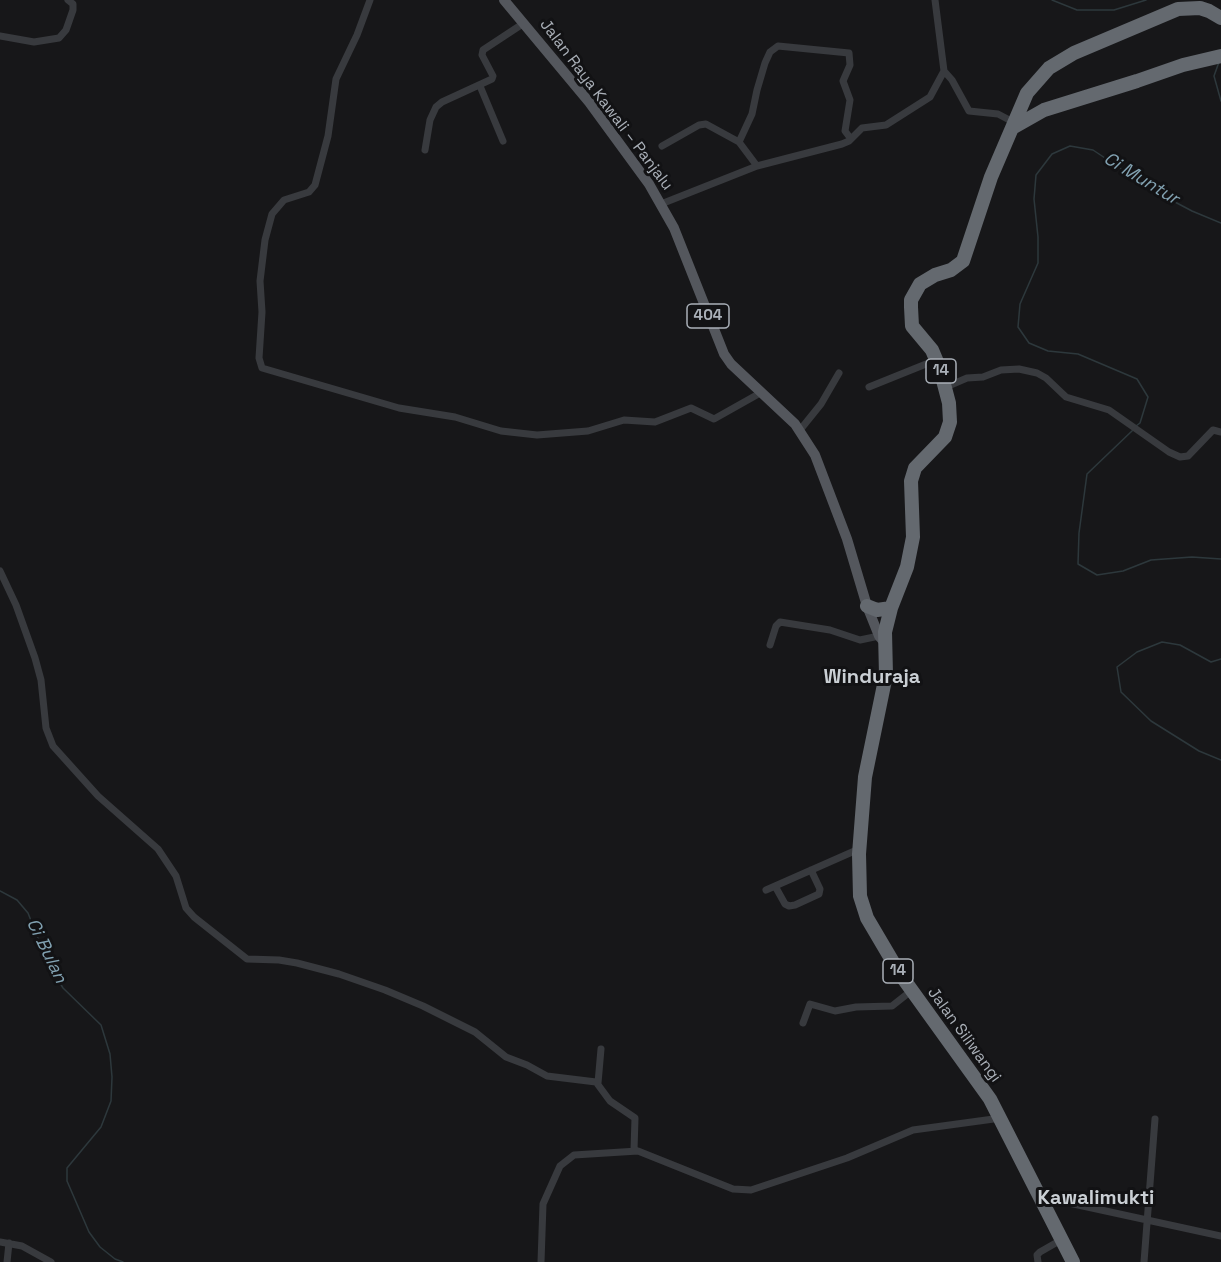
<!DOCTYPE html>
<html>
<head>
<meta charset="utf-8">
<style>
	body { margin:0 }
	canvas { display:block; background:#171719 }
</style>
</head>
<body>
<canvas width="1221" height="1262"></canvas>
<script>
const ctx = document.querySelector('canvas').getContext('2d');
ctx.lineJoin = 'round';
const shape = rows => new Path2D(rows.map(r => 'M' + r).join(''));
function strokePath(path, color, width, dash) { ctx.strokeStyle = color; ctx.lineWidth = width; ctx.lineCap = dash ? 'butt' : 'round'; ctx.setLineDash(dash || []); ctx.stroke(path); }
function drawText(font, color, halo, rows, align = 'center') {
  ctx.font = font + ' "Space Grotesk",sans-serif'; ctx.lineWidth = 6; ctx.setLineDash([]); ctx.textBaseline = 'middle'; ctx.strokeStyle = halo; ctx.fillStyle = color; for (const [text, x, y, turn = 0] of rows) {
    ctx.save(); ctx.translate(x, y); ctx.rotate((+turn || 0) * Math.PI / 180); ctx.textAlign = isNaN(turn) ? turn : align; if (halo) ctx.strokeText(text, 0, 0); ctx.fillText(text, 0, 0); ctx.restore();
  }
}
strokePath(shape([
	[1052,0,1077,10,1114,10,1146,0],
	[1219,62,1214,76,1221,101],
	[1136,426,1140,423,1148,397,1137,379,1078,354,1048,351,1029,343,1018,327,1020,304,1038,263,1038,237,1034,199,1036,175,1052,154,1070,146,1093,150,1156,192,1192,211,1221,223],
	[1133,430,1087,474,1079,533,1078,564,1097,575,1123,571,1151,560,1192,557,1221,559],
	[1221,659,1211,662,1180,645,1162,642,1137,652,1117,667,1121,692,1151,721,1199,751,1221,760],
	[0,891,17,900,28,913,47,961,63,988,101,1025,110,1054,112,1077,111,1101,101,1127,67,1168,67,1181,89,1232,100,1247,115,1259,123,1262]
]), '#2d383c', 1.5);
strokePath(shape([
	[370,0,357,35,336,79,328,136,315,185,309,192,284,200,272,214,265,240,260,281,262,312,259,358,262,368,399,408,455,417,501,431,537,435,588,431,624,420,655,422,691,408,714,419,762,392],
	[935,0,944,71],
	[0,36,34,42,59,38,66,30,73,10,73,4,68,0],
	[480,86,503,141],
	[739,142,752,114,757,90,765,63,770,52,778,46,849,53,850,65,843,81,850,100,845,131,851,139],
	[662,146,699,125,706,124,739,142,757,166],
	[425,150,430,120,436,107,442,102,492,79,493,76,482,55,483,50,524,23],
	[661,204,757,166,842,144,849,141,862,128,886,125,930,97,944,71,952,80,969,111,998,114,1015,123],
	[869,387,936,360],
	[946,387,967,378,983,377,1001,370,1019,369,1037,373,1046,378,1066,397,1109,410,1169,452,1180,457,1188,456,1213,430,1221,432],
	[800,430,821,404,839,373],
	[0,571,16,605,35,658,41,680,46,728,53,746,98,796,158,849,176,876,186,908,194,917,247,959,279,960,297,963,339,974,385,990,423,1006,475,1032,506,1057,527,1065,547,1076,596,1082,610,1101,635,1118,634,1150],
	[770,645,776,626,780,622,830,630,860,640,879,636],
	[775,886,785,904,789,906,795,905,819,894,820,889,811,870],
	[766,890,859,849],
	[803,1023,810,1004,835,1011,856,1007,892,1006,911,991],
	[598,1083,601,1049],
	[1040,1199,1069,1203,1221,1236],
	[0,1242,22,1246,51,1262],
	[7,1262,9,1243],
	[541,1262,543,1204,560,1166,574,1155,638,1151,733,1189,751,1190,847,1158,913,1130,1001,1118],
	[1038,1262,1037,1255,1040,1252,1061,1240],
	[1144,1262,1155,1119]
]), '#383a3e', 7);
strokePath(shape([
	[504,0,589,102,649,184,674,228,724,354,731,364,795,424,815,455,847,539,867,606,879,636,885,643]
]), '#54575d', 10);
strokePath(shape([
	[1014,127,1044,110,1137,81,1183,65,1221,56],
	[867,606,877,610,891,608],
	[1073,1262,990,1099,900,974,867,918,860,896,859,854,865,777,886,675,885,632,891,608,907,567,913,537,911,481,915,468,945,437,950,422,949,403,940,369,932,350,912,326,911,307,911,300,920,284,935,275,951,270,963,261,991,177,1027,93,1049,68,1074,53,1178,9,1200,8,1209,11,1221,18]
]), '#64696f', 14);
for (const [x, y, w] of [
	[708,316,42],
	[941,371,30],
	[898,971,30]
]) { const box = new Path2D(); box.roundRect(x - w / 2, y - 12, w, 24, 4.5); ctx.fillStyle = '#121214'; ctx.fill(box); strokePath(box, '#aab0b8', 1.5); }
drawText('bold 15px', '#aab0b8', null, [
	["404",708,316],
	["14",941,371],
	["14",898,971]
]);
drawText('16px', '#aab0b8', '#121214', [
	["Jalan Raya Kawali – Panjalu",606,105,53],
	["Jalan Siliwangi",964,1035,54]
]);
drawText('italic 18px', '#82a2b2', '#121214', [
	["Ci Muntur",1141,179,31],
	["Ci Bulan",46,951,64]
]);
drawText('bold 20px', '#cacfd4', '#121214', [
	["Winduraja",872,678],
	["Kawalimukti",1096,1199]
]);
</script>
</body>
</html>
